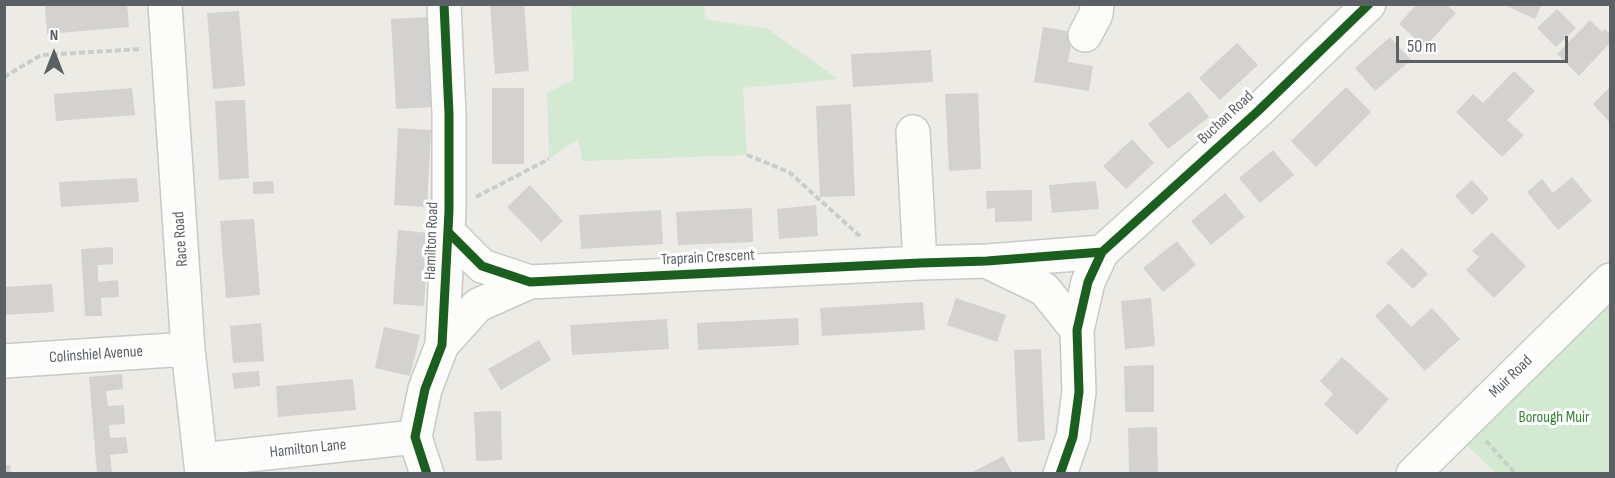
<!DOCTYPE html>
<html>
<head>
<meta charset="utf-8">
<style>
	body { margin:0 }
	#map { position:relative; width:1615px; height:478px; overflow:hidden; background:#ecebe6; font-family:"Sofia Sans Condensed",sans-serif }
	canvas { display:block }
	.frame { position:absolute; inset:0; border:6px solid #5b6065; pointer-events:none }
	.north { position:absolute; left:24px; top:24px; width:60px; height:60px; -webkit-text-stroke:4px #fff; paint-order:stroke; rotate:0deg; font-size:16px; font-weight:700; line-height:24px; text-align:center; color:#5b6065 }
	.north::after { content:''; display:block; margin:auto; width:21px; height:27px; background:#5b6065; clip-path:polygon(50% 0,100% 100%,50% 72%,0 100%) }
	.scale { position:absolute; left:1396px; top:36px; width:172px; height:27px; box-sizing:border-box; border:3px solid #5b6065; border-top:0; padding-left:8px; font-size:18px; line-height:21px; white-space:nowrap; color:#5b6065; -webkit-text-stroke:4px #fff; paint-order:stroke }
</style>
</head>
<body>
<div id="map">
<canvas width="1615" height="478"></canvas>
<div class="frame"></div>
<div class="north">N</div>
<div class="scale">50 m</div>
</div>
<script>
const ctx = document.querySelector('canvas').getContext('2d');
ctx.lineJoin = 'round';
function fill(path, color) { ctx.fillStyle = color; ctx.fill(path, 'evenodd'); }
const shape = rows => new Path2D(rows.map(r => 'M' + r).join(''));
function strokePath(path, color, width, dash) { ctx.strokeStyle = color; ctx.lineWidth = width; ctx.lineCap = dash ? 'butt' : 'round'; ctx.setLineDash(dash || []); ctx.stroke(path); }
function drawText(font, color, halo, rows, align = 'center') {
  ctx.font = font + ' "Sofia Sans Condensed",sans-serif'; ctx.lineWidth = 6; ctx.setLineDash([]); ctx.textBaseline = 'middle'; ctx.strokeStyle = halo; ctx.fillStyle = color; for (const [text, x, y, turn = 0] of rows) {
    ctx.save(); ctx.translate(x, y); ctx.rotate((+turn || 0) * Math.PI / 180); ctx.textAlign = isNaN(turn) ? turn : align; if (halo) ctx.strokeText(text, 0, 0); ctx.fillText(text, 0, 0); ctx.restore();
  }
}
fill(shape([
	[571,4,704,5,705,19,768,29,838,79,743,88,747,155,583,161,578,139,549,159,547,93,574,79],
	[1610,293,1610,473,1496,473,1454,433]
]), '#d4e9d1');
fill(shape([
	[127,4,129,27,47,34,45,5],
	[490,4,524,4,529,71,495,74],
	[1417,4,1446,4,1456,13,1425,47,1399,24],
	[1502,4,1542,4,1535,19],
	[1557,9,1576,28,1556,47,1537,28],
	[239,11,245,86,213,89,207,13],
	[429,17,434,107,396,109,391,19],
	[1590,20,1602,32,1605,29,1610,34,1610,43,1579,76,1557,54],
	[1043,27,1073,32,1068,62,1093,66,1089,91,1034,82],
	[1390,37,1411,60,1375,91,1355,68],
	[1237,43,1258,65,1220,100,1199,78],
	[931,50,933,82,853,87,851,54],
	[1514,71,1535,91,1507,120,1524,135,1502,157,1456,112,1473,94,1483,103],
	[1346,87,1371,112,1316,167,1291,141],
	[1610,87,1610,123,1593,104],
	[132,88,135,115,56,121,54,94],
	[492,88,524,88,524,164,492,164],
	[1189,91,1209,117,1168,149,1148,124],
	[978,93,981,169,949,171,945,94],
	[245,100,249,178,219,180,215,101],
	[851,104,855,196,820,197,816,106],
	[398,128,431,130,427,207,394,205],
	[1132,139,1154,163,1126,189,1103,166],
	[1273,150,1294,175,1260,203,1239,178],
	[1572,177,1592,201,1558,230,1527,192,1542,179,1553,193],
	[137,178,139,202,61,207,59,182],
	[1472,180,1489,199,1472,215,1455,196],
	[273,181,274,193,253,194,253,182],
	[1096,181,1099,209,1052,213,1049,185],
	[530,185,563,221,541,242,507,207],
	[1032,190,1032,221,995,222,995,208,987,209,986,191],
	[1225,193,1245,217,1211,245,1191,221],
	[816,205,818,236,779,239,777,209],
	[752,208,753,242,678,245,676,212],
	[661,210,663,244,581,249,579,215],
	[254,219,260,295,226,298,220,221],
	[398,230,429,233,424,306,393,304],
	[1492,232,1526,266,1494,298,1466,270,1479,257,1472,251],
	[1177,241,1196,265,1163,292,1143,268],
	[113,247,113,264,98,265,98,282,118,280,119,297,101,298,102,316,85,316,81,249],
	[1402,248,1428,274,1413,289,1386,263],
	[52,284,54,312,4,315,4,287],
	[956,298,1006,315,997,342,947,325],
	[1151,298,1155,346,1125,349,1121,301],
	[923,302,925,330,822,336,820,308],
	[1389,303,1411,327,1432,308,1460,339,1425,371,1375,316],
	[798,318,799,345,698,350,697,323],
	[667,319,669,349,572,355,570,325],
	[261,323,264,361,233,363,230,326],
	[384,327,420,335,410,376,375,368],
	[539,340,551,360,501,390,488,369],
	[1041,349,1045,440,1018,442,1014,350],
	[1342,357,1389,399,1357,435,1324,404,1333,394,1320,381],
	[1154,365,1154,412,1125,412,1124,366],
	[259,371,260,386,234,389,232,373],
	[122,374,123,389,106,391,108,406,124,405,125,424,109,425,110,438,126,437,128,453,110,455,112,474,97,474,89,377],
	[353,379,356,410,278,417,276,386],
	[501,411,502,460,476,461,474,412],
	[1157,427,1158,474,1129,474,1128,428],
	[1003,456,1013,474,969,474],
	[10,465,11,474,4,474,4,466]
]), '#d4d2d0');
const minor = shape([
	[165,4,188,349,202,474],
	[1085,35,1096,14,1097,4],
	[913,132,920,263],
	[448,232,482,266,530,282,920,263,987,261,1102,252],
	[988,262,1044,289,1077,330],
	[442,345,478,305,530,282],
	[4,361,188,349],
	[201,460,415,437],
	[427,474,415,437,425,389,442,345,449,211,449,114,444,4],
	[1060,474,1073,437,1079,392,1077,330,1088,282,1102,252,1257,112,1369,4],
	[1413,474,1610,280]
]);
strokePath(minor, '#c9c9c8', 36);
strokePath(shape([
	[4,77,41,55,142,49],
	[747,155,789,172,862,238],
	[476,197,549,159],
	[1486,441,1516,474]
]), '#c8cdc9', 4, [6, 3]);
strokePath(minor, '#fcfcfb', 33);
strokePath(shape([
	[448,232,482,266,530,282,920,263,987,261,1102,252],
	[427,474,415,437,425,389,442,345,449,211,449,114,444,4],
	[1060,474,1073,437,1079,392,1077,330,1088,282,1102,252,1257,112,1369,4]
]), '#1b5e20', 9);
drawText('16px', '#5b6065', '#fff', [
	["Buchan Road",1226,118,-43],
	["Race Road",181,239,-94],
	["Hamilton Road",432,241,-88],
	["Traprain Crescent",708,258,-3],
	["Colinshiel Avenue",96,355,-4],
	["Muir Road",1511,377,-44],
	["Hamilton Lane",308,449,-6]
]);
drawText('16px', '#318631', '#fff', [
	["Borough Muir",1554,418]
]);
</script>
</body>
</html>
